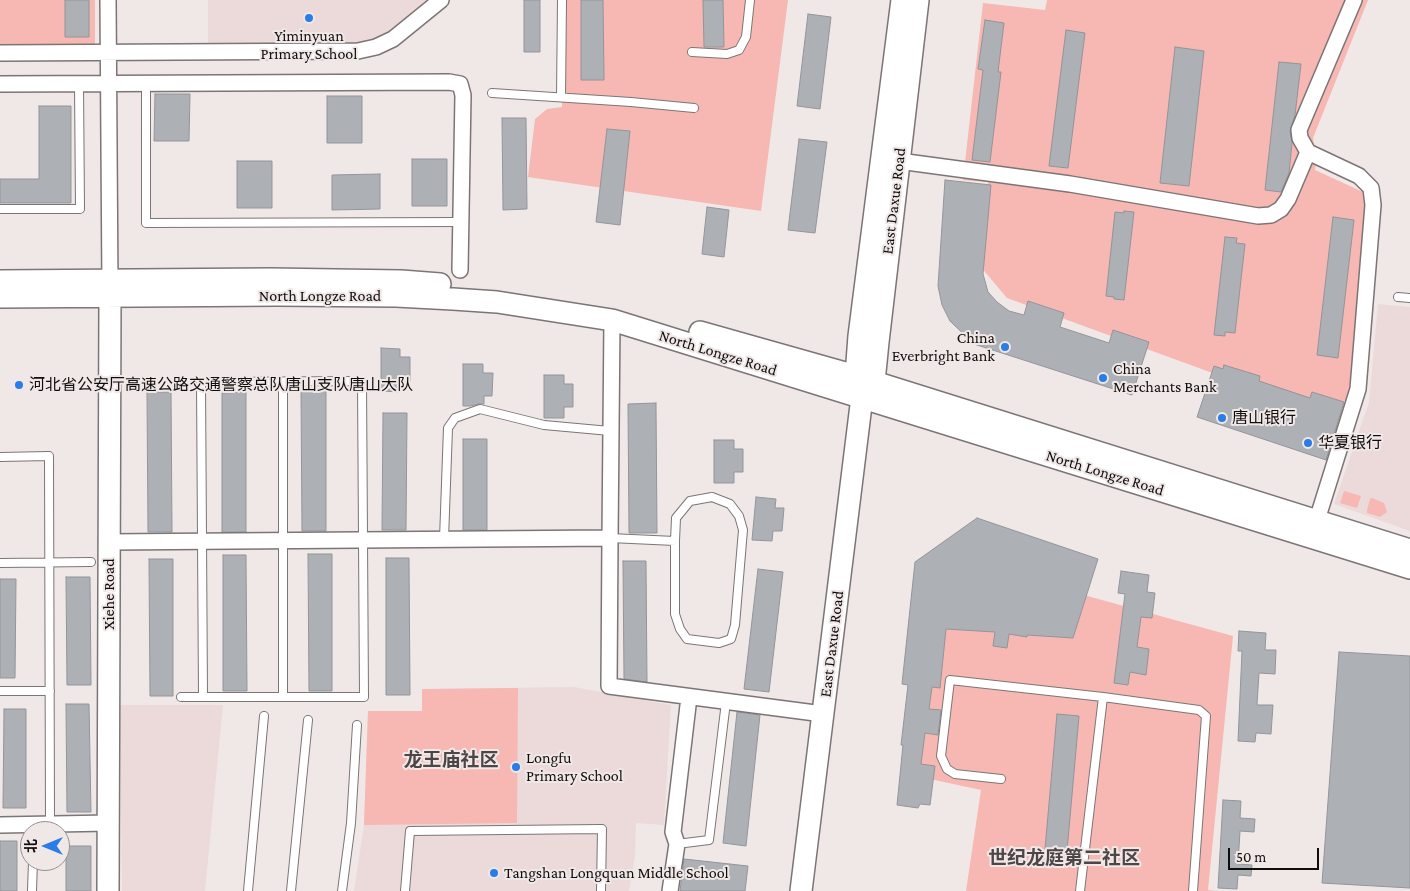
<!DOCTYPE html>
<html>
<head>
<meta charset="utf-8">
<style>
	body { margin:0 }
	#map { position:relative; width:1410px; height:891px; overflow:hidden; background:#f0e8e7; font-family:"Crimson Pro","Noto Sans SC",serif }
	canvas { display:block }
	.north { position:absolute; left:20px; top:821px; width:50px; height:50px; box-sizing:border-box; background:#f0e8e7; border:1px solid #969190; border-radius:50%; rotate:270deg; font-size:14px; font-weight:700; line-height:20px; text-align:center; color:#100e0d }
	.north::after { content:''; display:block; margin:auto; width:18px; height:22px; background:#2a7ce7; clip-path:polygon(50% 0,100% 100%,50% 72%,0 100%) }
	.scale { position:absolute; left:1228px; top:848px; width:91px; height:22px; box-sizing:border-box; border:2px solid #100e0d; border-top:0; padding-left:6px; font-size:15px; line-height:18px; white-space:nowrap; color:#100e0d; -webkit-text-stroke:4px #f0e8e7; paint-order:stroke }
</style>
</head>
<body>
<div id="map">
<canvas width="1410" height="891"></canvas>
<div class="north">北</div>
<div class="scale">50 m</div>
</div>
<script>
const ctx = document.querySelector('canvas').getContext('2d');
ctx.lineJoin = 'round';
function fill(path, color) { ctx.fillStyle = color; ctx.fill(path, 'evenodd'); }
const shape = rows => new Path2D(rows.map(r => 'M' + r).join(''));
function strokePath(path, color, width, dash) { ctx.strokeStyle = color; ctx.lineWidth = width; ctx.lineCap = dash ? 'butt' : 'round'; ctx.setLineDash(dash || []); ctx.stroke(path); }
function drawText(font, color, halo, rows, align = 'center') {
  ctx.font = font + ' "Crimson Pro","Noto Sans SC",serif'; ctx.lineWidth = 4; ctx.setLineDash([]); ctx.textBaseline = 'middle'; ctx.strokeStyle = halo; ctx.fillStyle = color; for (const [text, x, y, turn = 0] of rows) {
    ctx.save(); ctx.translate(x, y); ctx.rotate((+turn || 0) * Math.PI / 180); ctx.textAlign = isNaN(turn) ? turn : align; if (halo) ctx.strokeText(text, 0, 0); ctx.fillText(text, 0, 0); ctx.restore();
  }
}
fill(shape([
	[208,0,432,0,390,35,359,47,208,47],
	[1378,304,1410,307,1410,531,1334,504,1369,402],
	[574,687,671,705,664,825,636,823,635,856,629,891,354,891,364,825,368,711,422,711,422,689],
	[120,705,223,705,205,891,122,891]
]), '#ebdad9');
fill(shape([
	[0,0,95,0,95,44,0,45],
	[564,0,788,0,761,211,528,177,535,119,547,109,562,107],
	[1047,0,1368,0,1313,138,1314,144,1317,150,1315,170,1363,192,1370,208,1353,389,1333,417,1007,298,980,266,988,182,963,180,983,3,1045,10],
	[1344,491,1361,496,1357,508,1340,503],
	[1372,498,1384,503,1387,512,1380,517,1367,513,1367,510,1370,499],
	[1011,575,1233,636,1208,890,1216,891,966,891,981,790,907,774,938,617],
	[518,688,517,823,364,825,368,711,422,711,422,689]
]), '#f7b7b3');
const building = shape([
	[65,0,89,0,89,37,65,37,65,0],
	[524,0,540,0,540,52,524,52,524,0],
	[581,0,603,0,604,80,581,80,581,0],
	[703,0,723,0,724,47,704,47,703,0],
	[808,14,831,17,820,109,797,106,808,14],
	[985,20,1004,23,998,72,1001,72,990,162,972,160,983,70,978,69,985,20],
	[1066,30,1085,33,1068,168,1049,166,1066,30],
	[1175,47,1204,51,1189,186,1160,183,1175,47],
	[1279,62,1301,64,1295,115,1290,131,1292,143,1289,173,1281,192,1265,190,1279,62],
	[155,94,190,94,189,141,154,141,155,94],
	[327,96,362,96,362,143,327,143,327,96],
	[39,106,71,106,71,203,0,203,0,179,39,179,39,106],
	[502,118,526,118,527,209,503,210,502,118],
	[607,129,630,131,620,225,596,222,607,129],
	[799,139,827,142,815,233,788,230,799,139],
	[412,159,447,159,447,206,412,206,412,159],
	[237,161,272,161,272,208,237,208,237,161],
	[380,174,380,209,332,210,332,175,380,174],
	[945,180,991,185,983,274,988,292,997,302,1009,311,1024,315,1028,301,1064,313,1060,327,1109,343,1113,330,1149,342,1132,395,974,344,950,321,942,305,938,286,945,180],
	[707,207,729,210,724,257,702,254,707,207],
	[1124,211,1134,212,1124,300,1114,299,1114,297,1106,296,1115,212,1124,213,1124,211],
	[1333,217,1354,220,1338,358,1317,355,1333,217],
	[1225,237,1237,238,1236,243,1245,244,1235,333,1225,332,1225,336,1214,335,1225,237],
	[381,348,400,349,400,357,410,357,410,381,401,381,401,392,381,391,381,348],
	[463,364,483,364,483,373,493,373,492,396,484,396,484,404,479,404,470,406,463,406,463,364],
	[1224,365,1260,376,1259,381,1310,398,1312,392,1344,402,1326,460,1197,417,1214,366,1223,369,1224,365],
	[544,375,564,375,564,384,573,384,573,407,564,407,564,418,544,418,544,375],
	[301,390,326,390,326,531,302,531,301,390],
	[147,392,171,392,172,532,148,532,147,392],
	[246,392,246,532,222,532,222,393,246,392],
	[656,403,657,533,629,533,628,404,656,403],
	[383,413,407,413,406,530,382,530,383,413],
	[463,439,487,439,487,530,463,530,463,439],
	[714,440,734,440,734,449,743,449,743,472,734,472,734,483,714,483,714,440],
	[756,497,776,499,775,508,784,508,782,531,773,531,772,541,752,540,756,497],
	[977,518,1098,559,1073,638,1027,635,1027,637,1009,634,1007,648,993,646,995,632,946,629,940,688,932,687,929,709,941,710,938,735,925,733,921,764,935,766,930,805,920,804,918,808,897,805,903,745,901,745,908,685,902,684,915,562,977,518],
	[308,554,332,554,332,691,309,691,308,554],
	[223,555,246,555,247,691,223,691,223,555],
	[386,558,409,558,410,695,386,695,386,558],
	[149,559,173,559,173,696,150,696,149,559],
	[623,561,646,561,647,682,624,679,623,561],
	[758,569,783,572,769,692,744,689,758,569],
	[1121,571,1149,575,1147,592,1155,593,1152,618,1141,617,1137,647,1149,649,1146,675,1130,672,1128,685,1114,683,1125,594,1118,593,1121,571],
	[66,577,90,577,91,685,67,685,66,577],
	[0,579,16,579,15,678,0,678,0,579],
	[1239,631,1266,633,1265,650,1276,650,1275,674,1259,673,1257,705,1273,705,1271,734,1256,733,1255,742,1238,741,1242,651,1238,651,1239,631],
	[1339,652,1410,656,1410,888,1322,883,1339,652],
	[66,704,89,704,91,812,67,812,66,704],
	[4,709,26,709,26,808,3,808,4,709],
	[737,712,760,715,746,846,723,843,737,712],
	[1057,714,1079,716,1067,851,1045,849,1057,714],
	[1223,800,1241,801,1240,818,1255,819,1254,832,1240,831,1238,864,1252,865,1251,876,1238,875,1237,889,1218,888,1223,800],
	[0,841,17,841,17,891,0,891,0,841],
	[66,846,91,846,91,891,66,891,66,846],
	[684,859,748,866,745,891,680,891,684,859]
]);
fill(building, '#adb1b6');
strokePath(building, '#92959a', 1);
const lane = shape([
	[692,52,727,54,739,50,746,37,750,0],
	[146,83,146,223,461,222],
	[492,93,631,102,694,108],
	[561,97,562,0],
	[0,209,80,209,79,84],
	[1398,297,1410,298],
	[283,382,283,697],
	[0,457,49,456,50,824],
	[712,497,730,504,739,516,743,530,735,625,731,639,719,643,687,639,680,629,675,614,675,541,676,518,690,501,712,497],
	[610,538,675,541],
	[444,539,448,428,455,418,480,409,544,425,610,431],
	[0,563,91,562],
	[0,691,50,691],
	[181,697,364,697,362,381,201,382,203,697],
	[1001,779,955,774,947,769,941,756,950,680,1103,697,1199,710,1206,716,1193,891],
	[677,844,709,840,726,702],
	[32,891,33,861],
	[248,891,264,716],
	[291,891,308,720],
	[342,891,351,823,357,725],
	[405,891,410,831,602,829,601,891],
	[1080,891,1103,697]
]);
const street = shape([
	[108,0,110,288],
	[0,53,358,51,376,47,393,39,441,0],
	[0,84,449,82,460,84,463,95,460,270],
	[899,161,1070,184,1258,216,1271,215,1281,209,1288,199,1308,152],
	[1317,520,1358,389,1373,205,1371,188,1359,176,1308,152,1300,138,1299,130,1354,0],
	[610,538,609,686,823,714],
	[109,542,610,538,612,320],
	[0,825,109,823],
	[670,891,677,844,673,832,689,697]
]);
const secondary = shape([
	[0,281,271,279,401,281,440,284],
	[0,297,277,295,396,296,453,299,497,302,612,320,1410,568],
	[700,332,856,376,874,382,1410,550],
	[865,393,874,382,878,342,918,0],
	[108,891,110,296],
	[801,891,862,397,856,376,859,336,902,0]
]);
strokePath(lane, '#7c7575', 10);
strokePath(street, '#7c7575', 18);
strokePath(secondary, '#7c7575', 24);
strokePath(lane, '#fff', 8);
strokePath(street, '#fff', 15);
strokePath(secondary, '#fff', 21);
for (const [x, y, r, color] of [
	[309,18,5,"#2a7ce7"],
	[1005,347,5,"#2a7ce7"],
	[1103,378,5,"#2a7ce7"],
	[19,385,5,"#2a7ce7"],
	[1222,418,5,"#2a7ce7"],
	[1308,443,5,"#2a7ce7"],
	[516,767,5,"#2a7ce7"],
	[494,873,5,"#2a7ce7"]
]) { const dot = new Path2D(); dot.arc(x, y, r, 0, 2 * Math.PI); ctx.fillStyle = color; ctx.fill(dot); strokePath(dot, '#f0e8e7', 2); }
drawText('16px', '#100e0d', '#f0e8e7', [
	["Yiminyuan",309,36,"center"],
	["Primary School",309,54,"center"],
	["China",995,338,"right"],
	["Everbright Bank",995,356,"right"],
	["China",1113,369],
	["Merchants Bank",1113,387],
	["河北省公安厅高速公路交通警察总队唐山支队唐山大队",29,385],
	["唐山银行",1232,418],
	["华夏银行",1318,443],
	["Longfu",526,758],
	["Primary School",526,776],
	["Tangshan Longquan Middle School",504,873]
], 'left');
drawText('16px', '#100e0d', '#f0e8e7', [
	["East Daxue Road",894,201,-83],
	["North Longze Road",320,296],
	["North Longze Road",718,353,17],
	["North Longze Road",1105,473,17],
	["Xiehe Road",109,594,-90],
	["East Daxue Road",832,644,-83]
]);
drawText('bold 19px', '#4d4646', '#f0e8e7', [
	["龙王庙社区",451,760],
	["世纪龙庭第二社区",1064,858]
]);
</script>
</body>
</html>
